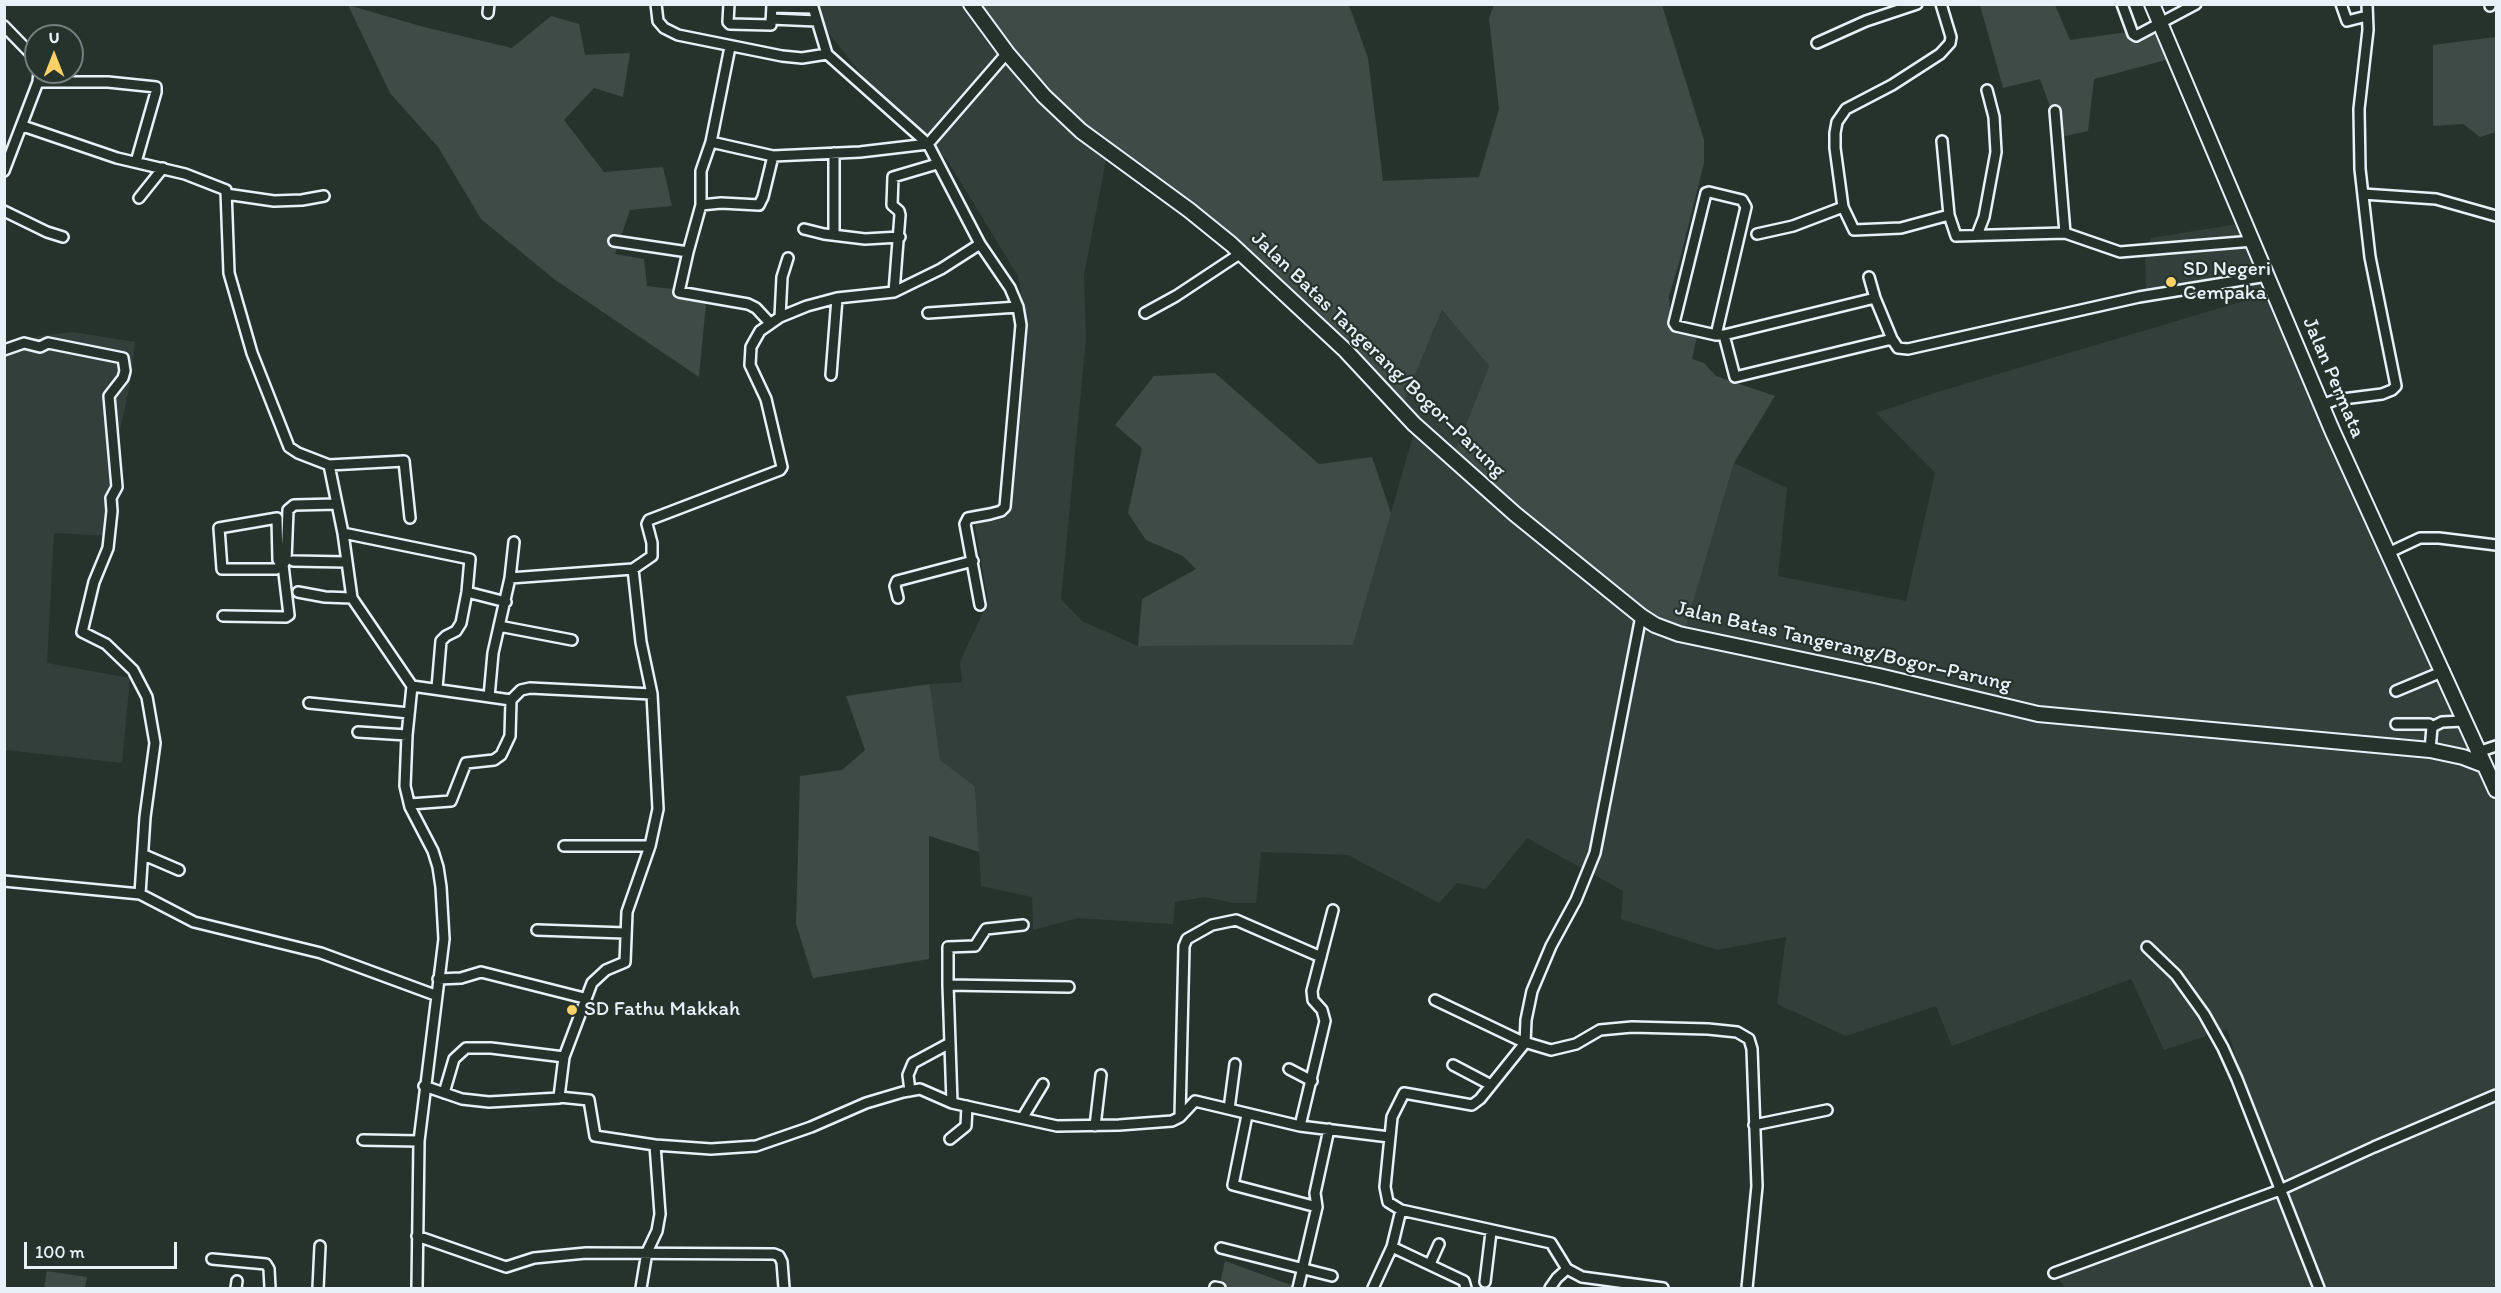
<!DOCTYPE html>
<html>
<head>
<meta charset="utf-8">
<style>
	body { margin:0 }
	#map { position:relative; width:2501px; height:1293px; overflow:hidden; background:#26332d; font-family:Itim,sans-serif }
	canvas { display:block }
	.frame { position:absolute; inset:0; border:6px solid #e8f1f8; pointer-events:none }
	.north { position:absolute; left:24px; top:24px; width:60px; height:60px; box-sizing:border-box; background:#26332d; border:2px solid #747f7e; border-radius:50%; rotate:0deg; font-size:16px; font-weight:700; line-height:24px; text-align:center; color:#e8f1f8 }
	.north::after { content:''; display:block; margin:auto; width:21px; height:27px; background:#ffd166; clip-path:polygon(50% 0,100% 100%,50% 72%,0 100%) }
	.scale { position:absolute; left:24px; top:1242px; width:153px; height:27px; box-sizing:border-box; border:3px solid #e8f1f8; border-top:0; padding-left:8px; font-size:18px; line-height:21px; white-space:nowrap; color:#e8f1f8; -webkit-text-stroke:4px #26332d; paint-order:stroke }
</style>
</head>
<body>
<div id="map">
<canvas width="2501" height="1293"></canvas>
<div class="frame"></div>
<div class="north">U</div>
<div class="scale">100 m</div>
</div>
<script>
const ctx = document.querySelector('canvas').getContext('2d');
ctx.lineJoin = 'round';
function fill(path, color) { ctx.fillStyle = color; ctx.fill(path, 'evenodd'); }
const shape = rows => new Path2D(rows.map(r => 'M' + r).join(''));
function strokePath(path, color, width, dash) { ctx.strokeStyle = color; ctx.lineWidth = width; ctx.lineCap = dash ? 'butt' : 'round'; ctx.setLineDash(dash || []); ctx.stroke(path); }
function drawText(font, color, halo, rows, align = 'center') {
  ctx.font = font + ' Itim,sans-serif'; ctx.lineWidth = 4.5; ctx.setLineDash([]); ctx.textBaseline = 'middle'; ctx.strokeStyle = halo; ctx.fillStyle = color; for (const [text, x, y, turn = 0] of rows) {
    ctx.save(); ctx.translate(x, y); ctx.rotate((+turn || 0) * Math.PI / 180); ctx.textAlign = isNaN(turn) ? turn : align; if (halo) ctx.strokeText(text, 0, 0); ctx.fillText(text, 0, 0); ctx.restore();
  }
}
fill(shape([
	[819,5,969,5,1107,155,1084,275,1086,338,1061,599,1082,621,1138,646,1353,645,1414,432,1402,406,1442,310,1489,366,1451,464,1681,642,1734,463,1787,488,1778,576,1906,601,1935,473,1876,413,1934,393,2254,298,2250,276,2146,293,2145,252,2151,238,2244,223,2496,793,2496,1288,2065,1288,2056,1275,2276,1183,2227,1029,2164,1050,2131,979,1952,1046,1936,1006,1846,1036,1777,1004,1786,937,1717,950,1621,919,1623,891,1527,838,1486,889,1457,883,1439,903,1348,855,1261,852,1256,903,1233,903,1205,897,1175,902,1173,924,1078,918,1033,930,1032,897,981,886,975,786,940,760,930,684,962,682,960,662,988,601,972,509,1009,502,1025,316,1018,276,947,160,877,94,828,32],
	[73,332,135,342,132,373,112,470,114,536,54,533,47,663,130,678,122,763,5,750,5,349,39,336]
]), '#333f3a');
fill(shape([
	[348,5,424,27,512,48,551,16,579,24,585,55,630,53,623,97,594,88,564,120,604,172,663,167,672,206,630,210,615,254,644,259,647,286,707,293,699,377,554,279,481,219,438,147,390,93],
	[969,5,1349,5,1368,58,1383,181,1479,177,1499,109,1489,18,1494,5,1662,5,1704,140,1704,163,1680,259,1669,296,1671,324,1698,332,1692,359,1704,363,1716,376,1775,396,1734,463,1681,643,1641,623,1451,463,1489,366,1442,310,1402,406,1198,214,1107,155],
	[1980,5,2055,5,2070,40,2157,28,2170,59,2094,79,2088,131,2061,137,2040,79,2003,88],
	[2496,37,2496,132,2480,137,2463,124,2433,126,2433,45],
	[1215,373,1319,464,1372,457,1391,513,1353,645,1138,646,1142,599,1196,569,1183,556,1146,540,1128,513,1142,448,1115,425,1154,376],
	[930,684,940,760,975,786,979,852,929,836,929,959,813,978,796,924,800,776,842,770,865,750,846,696],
	[1225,1261,1299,1288,1219,1288],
	[47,1271,87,1277,85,1288,44,1288]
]), '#3e4b47');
const minor = shape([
	[656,4,658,21,664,28,678,35,782,56,802,58,827,54],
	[729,4,728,22,730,24,771,25,772,4],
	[812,4,827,54,928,144,980,244,1010,288,1018,307,1021,325,1005,507,1001,511,990,514,968,518,965,524,980,605],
	[1941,4,1951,37,1950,43,1940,54,1892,85,1846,109,1837,122,1835,133,1835,148,1843,207,1854,230,1901,228,1949,215,1956,236,2065,233,2120,252,2253,241],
	[2122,4,2133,34,2136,36,2196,4],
	[2341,4,2347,21,2367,16],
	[2490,6,2490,4],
	[772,7,813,8],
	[488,13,489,4],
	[771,19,817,21],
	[4,26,36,59],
	[1817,43,1866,21,1917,4],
	[38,82,108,82,156,87,156,92,136,162],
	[2055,111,2065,233],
	[23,126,117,158,185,174,226,190,229,273,252,353,289,447,298,453,329,465,343,533,352,598,412,686,407,735,405,786,410,807,433,851,438,867,441,887,444,939,419,1141,417,1288],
	[1942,141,1949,215],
	[711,142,773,156,860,152,928,144,1007,53],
	[834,153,834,235],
	[4,171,38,82,39,72],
	[226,194,274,201,302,200,324,196],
	[2363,194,2436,199,2496,216],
	[139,198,163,168],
	[701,205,701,171,711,142,730,47],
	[4,211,47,232,63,237],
	[804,229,824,234,865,239,900,237],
	[1757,234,1793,226,1843,207],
	[1977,235,1984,217,1996,152,1994,117,1987,90],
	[614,241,688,252,701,205,721,203,759,205,763,197,773,156],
	[688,252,679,292,748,304,756,308,770,323],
	[1869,277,1875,298],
	[894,292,900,215,899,211,892,205,893,177,937,164],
	[928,313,1018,307],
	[1145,313,1176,296,1241,253],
	[780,317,782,277,788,258],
	[1716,335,1746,207,1742,200,1709,192,1706,193,1674,323,1676,326,1716,335,1724,335,1735,377,1892,339],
	[1724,335,1875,298,1892,339,1898,348,1908,349,2139,297,2267,276],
	[4,350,24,343,40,347,48,343,123,358,125,371,123,378,109,396,117,487,111,498,112,511,108,548,94,582,82,632,106,644,133,670,147,697,155,743,145,817,140,894,4,881],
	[831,375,837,298],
	[2322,405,2335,400,2382,394,2392,390,2396,386,2370,257,2360,169,2359,109,2368,30,2367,4],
	[329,465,404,461,410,518],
	[277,518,278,560,283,565,276,569,222,569,219,528,277,518],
	[343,533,470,559,467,592,461,623,456,631,446,636,441,641,437,688],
	[2388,553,2420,538,2439,538,2496,545],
	[293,561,346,562],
	[633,569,641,642,652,694],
	[510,578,514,542],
	[298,592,325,597,352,598],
	[467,592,506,602],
	[898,598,895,586,897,581,973,561],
	[223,616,286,617,289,615,283,565,286,560,288,510,294,505,337,504],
	[1641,616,1595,853,1576,900,1551,946,1532,991,1526,1020,1525,1043,1480,1099,1472,1105,1404,1093,1392,1117,1385,1187,1388,1202,1401,1210,1551,1243,1567,1269,1582,1277,1663,1288],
	[499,626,572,640],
	[412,686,511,700,521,690,530,688,652,694,658,809,650,846,627,912,625,962,606,970,592,983,564,1057,559,1097,589,1100,595,1136,655,1145,660,1214,657,1231,647,1252,641,1288],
	[2396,691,2444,671],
	[489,697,493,653,510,578,633,569,652,556,652,543,647,524,649,520,780,470,782,467,766,399,750,365,751,347,760,331,780,317,807,306,837,298,894,292,941,269,980,244],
	[309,703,409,713],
	[2396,724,2429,724,2432,727,2442,722,2463,721],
	[358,732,407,735],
	[2430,750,2432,727],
	[2478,752,2496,746],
	[410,804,451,801,466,763,494,760,501,755,510,736,511,700],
	[564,846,650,846],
	[144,855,179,870],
	[140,894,194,922,321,953,435,995],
	[537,930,625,933],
	[2147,947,2176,975,2204,1014,2223,1048,2237,1079,2319,1288],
	[438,979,461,978,481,972,584,998],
	[948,985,948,947,975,946,986,929,1023,925],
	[1435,1000,1521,1041,1551,1050,1576,1044,1600,1030,1632,1027,1708,1029,1737,1032,1749,1039,1752,1049,1757,1186,1747,1288],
	[1453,1065,1491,1085],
	[1289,1069,1312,1081],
	[424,1086,462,1099,489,1102,559,1098],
	[910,1091,908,1075,913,1063,950,1043],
	[444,1093,454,1059,466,1048,491,1048,564,1057],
	[952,1103,948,985,1069,987],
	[1229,1109,1235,1064],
	[1247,1115,1233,1185,1317,1207],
	[1023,1117,1043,1084],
	[1180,1117,1184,946,1187,939,1212,925,1236,920,1321,957],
	[1754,1125,1827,1110],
	[1095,1126,1101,1075],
	[1300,1126,1325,1021,1322,1010,1313,1000,1312,991,1333,910],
	[950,1139,966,1126,967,1106],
	[363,1140,419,1141],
	[655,1145,711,1149,756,1146,811,1127,866,1103,903,1092,920,1089,952,1103,1057,1126,1119,1125,1172,1121,1180,1117,1195,1101,1300,1126,1389,1137],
	[417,1236,506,1267,534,1258,586,1253,774,1254,779,1256,782,1262,784,1288],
	[1392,1247,1464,1281,1466,1288],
	[1221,1248,1332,1276],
	[212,1259,266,1264,269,1269,270,1288],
	[1430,1264,1439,1244],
	[2054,1273,2280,1190,2374,1147,2496,1095],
	[1485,1282,1491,1232],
	[1215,1287,1220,1288],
	[236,1288,237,1281],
	[318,1288,320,1246],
	[1298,1288,1317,1207,1315,1193,1329,1129],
	[1373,1288,1392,1247,1401,1210],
	[1550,1288,1557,1278,1567,1269]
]);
const primary = shape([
	[971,4,1007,53,1044,96,1081,131,1189,210,1231,244,1346,351,1414,424,1515,514,1641,616,1655,625,1679,634,1879,676,2038,714,2430,750,2463,757,2484,765],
	[2152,4,2332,430,2496,790]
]);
strokePath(minor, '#e8f1f8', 14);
strokePath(primary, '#e8f1f8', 18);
strokePath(minor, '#26332d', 9);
strokePath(primary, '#26332d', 14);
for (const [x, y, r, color] of [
	[2171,282,6,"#ffd166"],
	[572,1010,6,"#ffd166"]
]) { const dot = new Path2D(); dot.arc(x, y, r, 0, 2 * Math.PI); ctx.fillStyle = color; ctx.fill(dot); strokePath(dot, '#26332d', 2); }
drawText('21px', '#e8f1f8', '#26332d', [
	["SD Negeri",2183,270],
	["Cempaka",2183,294],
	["SD Fathu Makkah",584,1010]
], 'left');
drawText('21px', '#e8f1f8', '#26332d', [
	["Jalan Batas Tangerang/Bogor–Parung",1378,355,44],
	["Jalan Permata",2333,378,67],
	["Jalan Batas Tangerang/Bogor–Parung",1843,647,13]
]);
</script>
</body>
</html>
